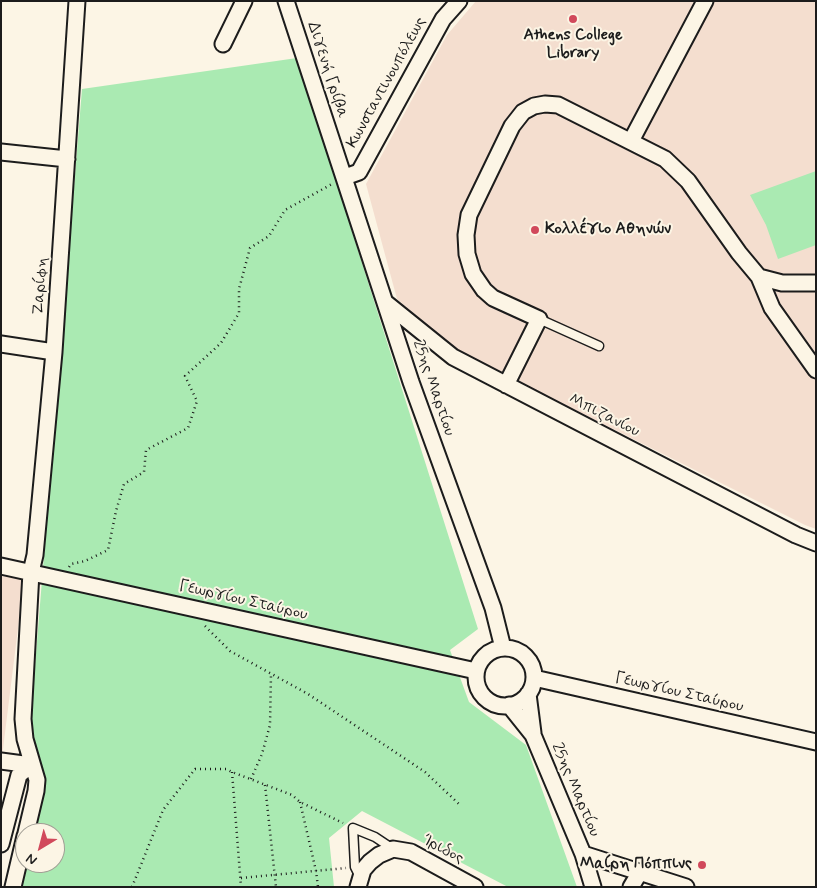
<!DOCTYPE html>
<html>
<head>
<meta charset="utf-8">
<style>
	body { margin:0 }
	#map { position:relative; width:817px; height:888px; overflow:hidden; background:#fcf5e5; font-family:Mynerve,sans-serif }
	canvas { display:block }
	.frame { position:absolute; inset:0; border:2px solid #1c1c1c; pointer-events:none }
	.north { position:absolute; left:15px; top:823px; width:50px; height:50px; box-sizing:border-box; background:#fcf5e5; border:1px solid #a29e95; border-radius:50%; rotate:217deg; font-size:14px; font-weight:700; line-height:20px; text-align:center; color:#1c1c1c }
	.north::after { content:''; display:block; margin:auto; width:18px; height:22px; background:#d1495b; clip-path:polygon(50% 0,100% 100%,50% 72%,0 100%) }
</style>
</head>
<body>
<div id="map">
<canvas width="817" height="888"></canvas>
<div class="frame"></div>
<div class="north">N</div>
</div>
<script>
const ctx = document.querySelector('canvas').getContext('2d');
ctx.lineJoin = 'round';
function fill(path, color) { ctx.fillStyle = color; ctx.fill(path, 'evenodd'); }
const shape = rows => new Path2D(rows.map(r => 'M' + r).join(''));
function strokePath(path, color, width, dash) { ctx.strokeStyle = color; ctx.lineWidth = width; ctx.lineCap = dash ? 'butt' : 'round'; ctx.setLineDash(dash || []); ctx.stroke(path); }
function drawText(font, color, halo, rows, align = 'center') {
  ctx.font = font + ' Mynerve,sans-serif'; ctx.lineWidth = 4; ctx.setLineDash([]); ctx.textBaseline = 'middle'; ctx.strokeStyle = halo; ctx.fillStyle = color; for (const [text, x, y, turn = 0] of rows) {
    ctx.save(); ctx.translate(x, y); ctx.rotate((+turn || 0) * Math.PI / 180); ctx.textAlign = isNaN(turn) ? turn : align; if (halo) ctx.strokeText(text, 0, 0); ctx.fillText(text, 0, 0); ctx.restore();
  }
}
fill(shape([
	[476,1,816,1,816,529,805,525,457,351,397,299,366,184,447,35],
	[1,576,24,580,2,757,1,757]
]), '#f4decf');
fill(shape([
	[297,58,478,629,450,650,469,702,526,745,577,887,508,887,362,811,329,838,334,887,19,887,25,863,55,863,55,833,31,833,41,790,31,715,82,89],
	[816,171,816,245,778,259,766,225,750,195]
]), '#aaeab2');
const lane = shape([
	[539,319,599,346],
	[360,877,355,867,353,828,375,837,393,849]
]);
const street = shape([
	[286,1,411,382,493,608,503,648],
	[223,44,244,1],
	[631,141,705,1],
	[1,152,67,159],
	[345,177,359,172,443,19,459,1],
	[759,277,772,308,816,370],
	[386,303,453,357,796,535,816,543],
	[1,344,54,352],
	[506,385,539,319,493,298,484,290,473,274,467,254,466,235,469,215,512,126,523,112,534,106,545,104,558,105,665,159,688,181,739,253,759,277,782,283,816,283],
	[1,566,476,671],
	'476 677a29 29 0 1 1 58 0a29 29 0 1 1-58 0Z',
	[534,678,816,742],
	[528,694,533,733],
	[509,705,533,735,583,854,593,887],
	[1,761,31,765],
	[26,833,36,791,37,780,25,739,23,719,31,572,35,555,54,352,77,1],
	[1,844,19,775,31,765],
	[583,854,686,887],
	[13,887,25,836],
	[358,887,363,870,370,862,379,855,393,849,411,852,475,887],
	[631,887,640,872]
]);
strokePath(lane, '#1c1c1c', 11);
strokePath(street, '#1c1c1c', 19);
strokePath(shape([
	[69,567,71,564,85,561,108,550,116,511,124,484,144,472,146,450,188,428,197,401,185,376,221,343,239,313,239,289,250,248,269,236,285,210,332,184],
	[205,626,230,651,308,694,425,772,459,804],
	[232,772,241,887],
	[251,779,262,754,270,725,271,674],
	[265,785,276,887],
	[300,802,316,871,318,887],
	[241,878,346,868],
	[132,887,163,810,195,769,226,769,232,772,292,795,300,802,343,823]
]), '#1c1c1c', 2.5, [1, 4]);
strokePath(lane, '#fcf5e5', 8);
strokePath(street, '#fcf5e5', 15);
for (const [x, y, r, color] of [
	[573,19,5,"#d1495b"],
	[535,230,5,"#d1495b"],
	[702,865,5,"#d1495b"]
]) { const dot = new Path2D(); dot.arc(x, y, r, 0, 2 * Math.PI); ctx.fillStyle = color; ctx.fill(dot); strokePath(dot, '#fcf5e5', 2); }
drawText('bold 16px', '#1c1c1c', '#fcf5e5', [
	["Athens College",573,36],
	["Library",573,54],
	["Κολλέγιο Αθηνών",545,230,"left"],
	["Μαίρη Πόππινς",692,865,"right"]
]);
drawText('16px', '#1c1c1c', '#fcf5e5', [
	["Διγενή Γρίβα",327,70,72],
	["Κωνσταντινουπόλεως",387,83,-61],
	["Ζαρίφη",41,286,-86],
	["25ης Μαρτίου",433,388,71],
	["Μπιζανίου",604,416,27],
	["Γεωργίου Σταύρου",243,601,13],
	["Γεωργίου Σταύρου",679,693,13],
	["25ης Μαρτίου",575,790,67],
	["Ίριδος",443,850,28]
]);
</script>
</body>
</html>
